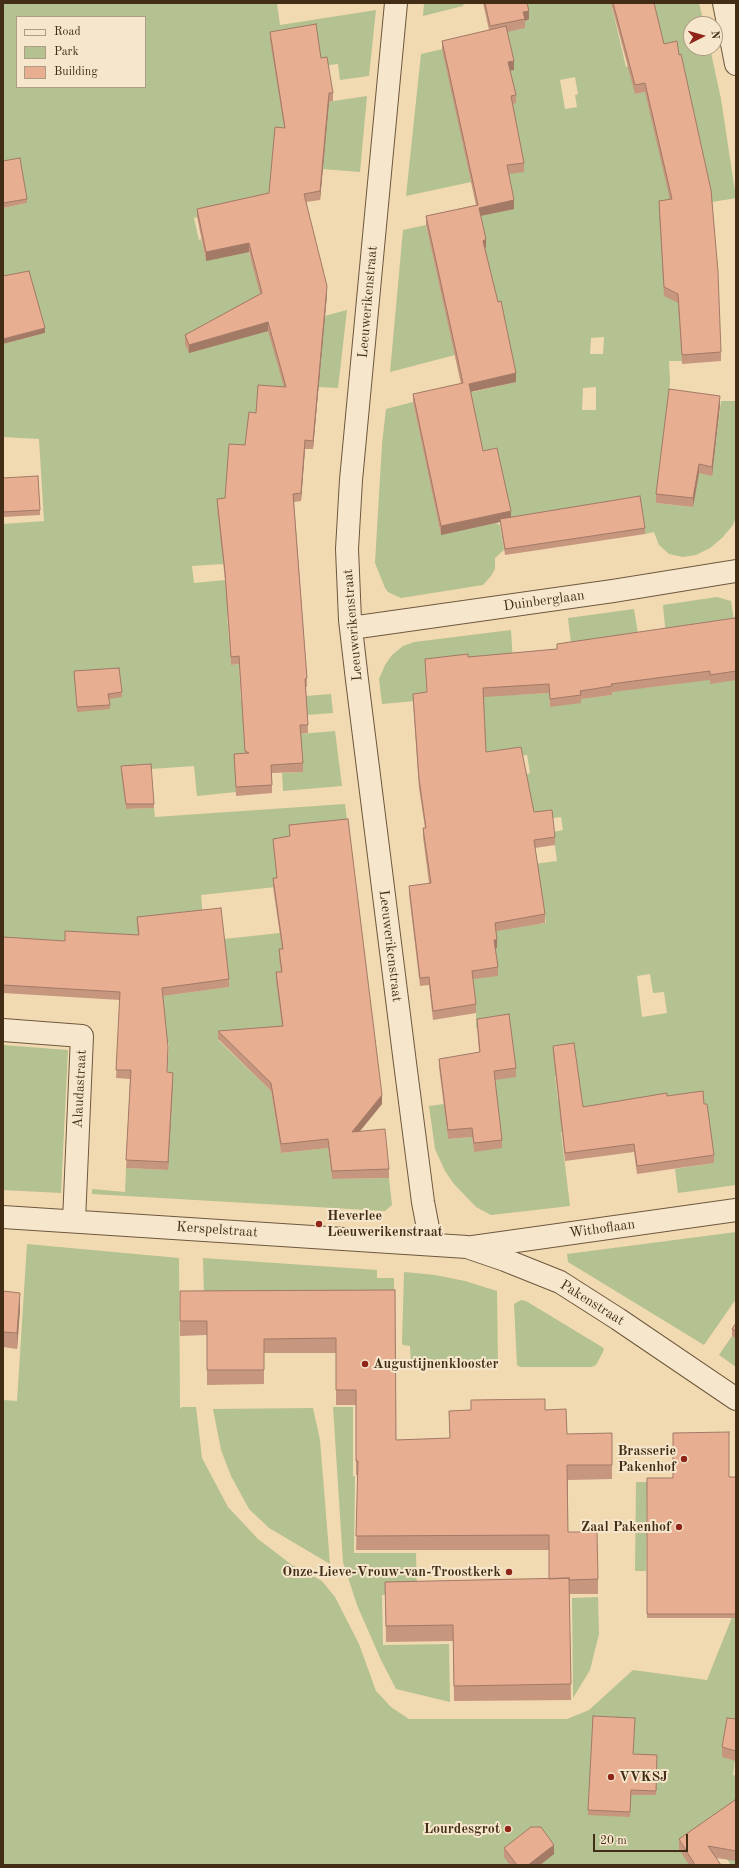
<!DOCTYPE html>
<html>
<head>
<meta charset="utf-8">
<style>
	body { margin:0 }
	#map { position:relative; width:739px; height:1868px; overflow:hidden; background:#f1dab1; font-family:"Old Standard TT",serif }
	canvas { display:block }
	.frame { position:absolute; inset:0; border:4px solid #432d17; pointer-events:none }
	.legend { position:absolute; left:16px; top:16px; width:130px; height:72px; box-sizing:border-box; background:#f6e7cc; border:1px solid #ae9d84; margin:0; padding:5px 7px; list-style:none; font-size:12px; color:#432d17 }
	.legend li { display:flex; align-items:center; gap:8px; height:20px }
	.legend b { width:20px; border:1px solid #ae9d84 }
	.north { position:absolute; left:683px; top:16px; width:40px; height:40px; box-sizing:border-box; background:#f6e7cc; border:1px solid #ae9d84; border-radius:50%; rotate:84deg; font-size:11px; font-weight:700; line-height:16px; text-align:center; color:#432d17 }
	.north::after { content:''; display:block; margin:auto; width:14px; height:18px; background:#8f2418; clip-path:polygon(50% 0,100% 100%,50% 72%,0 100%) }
	.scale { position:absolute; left:593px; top:1834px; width:95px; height:18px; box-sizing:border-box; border:2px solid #432d17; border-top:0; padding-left:5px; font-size:12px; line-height:14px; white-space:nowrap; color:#432d17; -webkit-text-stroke:3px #f6e7cc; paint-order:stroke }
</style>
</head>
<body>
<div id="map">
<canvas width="739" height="1868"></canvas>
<div class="frame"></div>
<ul class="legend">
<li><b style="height:5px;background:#f6e7cc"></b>Road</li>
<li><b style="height:11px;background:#b4c190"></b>Park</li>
<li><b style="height:11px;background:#e7ae92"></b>Building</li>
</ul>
<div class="north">N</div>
<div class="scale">20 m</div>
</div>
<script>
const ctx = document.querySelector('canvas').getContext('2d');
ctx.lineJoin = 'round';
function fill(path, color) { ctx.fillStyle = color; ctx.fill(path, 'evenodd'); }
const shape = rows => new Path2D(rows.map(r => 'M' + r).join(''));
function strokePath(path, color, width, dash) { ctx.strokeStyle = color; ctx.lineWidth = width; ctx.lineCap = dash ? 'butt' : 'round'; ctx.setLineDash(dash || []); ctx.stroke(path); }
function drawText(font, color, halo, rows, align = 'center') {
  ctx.font = font + ' "Old Standard TT",serif'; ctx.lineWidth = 4; ctx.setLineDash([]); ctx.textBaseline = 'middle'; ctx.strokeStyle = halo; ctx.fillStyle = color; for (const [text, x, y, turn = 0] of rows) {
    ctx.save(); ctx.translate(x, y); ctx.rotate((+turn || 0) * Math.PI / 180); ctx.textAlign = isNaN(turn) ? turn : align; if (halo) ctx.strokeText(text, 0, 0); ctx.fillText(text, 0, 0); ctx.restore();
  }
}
fill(shape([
	[3,3,277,3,280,25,376,10,369,76,340,80,338,64,320,66,281,109,367,96,360,172,322,169,268,209,231,210,194,218,199,240,201,239,206,260,248,251,259,280,268,331,347,310,338,388,318,387,256,421,246,444,225,507,217,507,219,519,227,520,223,551,223,564,192,566,194,583,225,580,226,593,235,611,227,612,228,629,231,665,239,664,241,701,331,694,333,713,307,715,246,775,236,792,197,796,194,766,122,771,126,809,154,808,155,817,345,804,348,828,290,834,290,845,285,886,201,895,203,918,143,971,65,949,3,945,3,524,44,521,39,439,3,437,3,344,45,333,3,281,3,208,27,203,3,166],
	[17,17,145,17,145,87,17,87],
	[424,3,464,3,463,6,423,16],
	[531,3,611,3,626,67,638,63,635,94,645,92,663,53,653,3,699,3,704,24,691,24,691,48,710,48,721,99,736,198,659,211,678,297,682,361,669,361,670,382,656,503,693,507,698,473,712,475,721,401,736,401,736,517,733,525,722,538,710,548,696,555,683,557,669,554,659,545,654,532,645,534,640,503,511,523,490,490,469,391,473,392,516,382,487,313,478,213,507,174,524,171,493,39,525,5],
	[575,77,578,94,575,95,577,107,565,109,560,80],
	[604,337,603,354,590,354,591,338],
	[596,387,596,410,582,410,583,388],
	[443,49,471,182,406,196,421,54],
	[426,225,455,355,390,372,403,230],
	[413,402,441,534,496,523,500,525,504,550,495,558,495,569,491,576,483,585,401,598,388,592,385,588,375,563,382,444,386,409],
	[717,597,731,601,735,627,666,637,663,605],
	[634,609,639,640,572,651,568,618],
	[511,630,515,695,549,693,550,707,580,699,612,695,611,684,643,688,676,684,689,678,736,680,736,1185,678,1193,675,1169,713,1163,707,1112,561,1132,570,1206,491,1215,476,1207,454,1184,445,1171,435,1149,429,1106,444,1104,448,1139,472,1137,474,1152,490,1083,508,1023,476,1028,476,1013,472,979,494,949,497,948,495,930,546,923,544,909,511,867,557,861,553,832,563,830,561,817,525,822,525,775,530,773,527,755,496,759,474,765,425,667,427,700,382,704,379,679,385,665,392,655,403,646,414,642],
	[650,974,653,993,664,992,667,1013,642,1017,637,976],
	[577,1074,581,1098,558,1101,555,1076],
	[335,731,342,786,283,791,282,773,303,772,300,734],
	[280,933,296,1032,218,1040,271,1091,281,1153,328,1148,332,1179,389,1178,392,1205,385,1211,92,1194,92,1189,125,1192,126,1168,168,1170,173,1081,167,1081,169,1043,118,1040,162,996,229,987,224,939],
	[3,1045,68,1050,61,1193,3,1190],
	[736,1232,736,1299,704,1345,568,1262,567,1254],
	[27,1244,179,1258,180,1409,182,1407,196,1407,202,1458,228,1507,258,1539,292,1565,322,1581,335,1597,359,1644,376,1691,391,1707,409,1719,567,1719,589,1710,633,1670,707,1680,736,1607,736,1729,735,1759,733,1775,736,1776,736,1865,731,1865,707,1829,713,1865,3,1865,3,1400,17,1401],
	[203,1258,377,1270,377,1278,394,1278,394,1294,204,1297],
	[404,1272,435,1275,465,1281,497,1291,498,1365,411,1367,410,1346,403,1345,402,1343],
	[521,1300,526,1301,602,1347,604,1349,603,1352,596,1365,592,1367,520,1367,517,1365,514,1304],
	[732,1336,736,1339,736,1367,719,1355],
	[333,1407,353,1407,353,1476,355,1476,354,1553,416,1553,417,1594,382,1595,383,1645,449,1644,450,1702,396,1689,381,1660,357,1605,343,1562],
	[313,1408,320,1440,330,1564,269,1528,249,1509,231,1476,221,1450,213,1409],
	[636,1482,647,1482,646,1571,635,1571],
	[598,1597,599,1634,590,1670,573,1698,572,1598]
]), '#b4c190');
const minor = shape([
	[396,3,351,480,347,549,350,620,357,680,405,1063,423,1202,431,1244],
	[724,3,736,64],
	[351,628,613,591,736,571],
	[3,1030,82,1036,74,1221],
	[3,1217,467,1247,505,1260,560,1282,618,1319,736,1399],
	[473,1247,736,1210]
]);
strokePath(minor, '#6e583e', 24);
strokePath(minor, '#f6e7cc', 22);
fill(shape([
	[483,3,531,3,527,4,529,19,525,21,525,28,507,32,514,70,510,70,516,95,516,103,513,104,524,163,524,172,509,174,514,209,481,216,486,247,485,248,516,382,471,392,483,451,511,517,645,528,645,534,505,555,500,522,441,535,413,402,413,394,461,384,426,225,426,216,476,205,442,49,442,41,489,30],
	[611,3,654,3,721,352,721,361,682,364,678,303,664,296,659,211,659,201,670,200,645,92,635,94],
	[270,32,321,58,333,93,333,101,329,102,320,200,306,202,327,294,313,449,305,449,301,501,294,502,307,678,307,687,306,687,308,733,300,734,303,763,303,772,272,773,272,793,236,796,234,754,245,753,239,664,231,665,225,580,217,507,217,499,225,498,245,445,256,413,284,387,268,331,189,353,185,344,185,335,260,294,249,252,206,261,197,217,197,209,269,193,284,127,270,40],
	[3,161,27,199,27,203,3,208],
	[720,405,712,476,699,473,693,507,656,503,656,494],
	[3,478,40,510,40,515,3,517],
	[736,623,736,680,710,684,710,680,612,692,612,695,581,699,581,703,550,707,549,693,484,697,486,752,534,812,555,837,555,845,535,848,545,914,545,923,496,931,497,948,495,949,498,967,498,976,473,979,476,1004,476,1013,433,1020,429,985,420,986,409,894,409,886,429,883,423,837,423,828,425,828,419,788,413,702,413,694,427,692,425,667,425,659,468,657,557,649],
	[74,671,122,692,122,697,109,699,110,709,77,712],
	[121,766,154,804,154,808,126,809,121,771],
	[289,825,382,1104,359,1132,389,1169,389,1178,332,1179,328,1148,281,1153,271,1091,218,1039,218,1031,282,1026,276,981,276,972,281,972,279,958,279,949,282,949,273,887,273,878,277,878,273,847,273,839,290,836],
	[137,917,229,979,229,987,163,996,168,1055,167,1072,173,1081,168,1170,126,1168,130,1079,116,1078,120,1000,3,993,3,937,65,941,138,935,137,925],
	[477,1019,516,1068,516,1077,495,1080,502,1140,502,1148,474,1152,472,1137,448,1139,439,1067,439,1059,479,1052,477,1027],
	[553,1046,583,1107,667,1096,704,1104,714,1155,714,1163,637,1174,634,1152,565,1161,553,1053],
	[395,1290,396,1440,450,1438,449,1411,545,1410,567,1434,612,1465,612,1479,568,1480,568,1532,598,1579,598,1594,569,1594,571,1700,454,1701,453,1641,386,1642,385,1582,549,1579,549,1550,356,1550,358,1475,356,1475,356,1405,336,1405,336,1353,264,1353,264,1384,207,1385,207,1335,180,1336,180,1291],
	[3,1291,20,1309,17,1349,3,1347],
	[736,1323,736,1339,732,1336,732,1329],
	[736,1477,736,1618,647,1618,647,1478,673,1478],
	[736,1719,736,1761,722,1757,722,1747],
	[633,1754,657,1755,656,1795,631,1795,630,1817,588,1815,588,1810],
	[736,1796,736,1861,716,1858,721,1865,689,1865,679,1849,679,1839,735,1800],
	[504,1848,554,1854,540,1865,510,1865,504,1857]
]), '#c7967e');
fill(shape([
	[529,11,529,19,525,21,523,12],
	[514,61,514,70,508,71,508,62],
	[329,93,329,102,320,200,320,191],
	[514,200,514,209,479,216,479,208],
	[486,239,486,247,483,250,483,241],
	[249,243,249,252,206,261,206,252],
	[327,286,327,294,313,449,313,441],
	[268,322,268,331,189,353,189,345],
	[45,328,45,333,3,344,3,339],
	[516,373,516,382,469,392,469,384],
	[720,396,720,405,712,476,712,467],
	[305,440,305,449,301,501,301,493],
	[699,464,699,473,693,507,693,498],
	[511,511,511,520,500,519,500,522,441,535,441,526],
	[494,940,497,940,497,948,494,949],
	[173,1073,173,1081,168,1170,168,1162],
	[382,1095,382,1104,352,1141,352,1132],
	[20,1293,20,1309,17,1349,17,1333],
	[554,1845,554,1854,540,1865,528,1865]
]), '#a27a66');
const building = shape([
	[485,3,527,3,529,11,523,12,525,19,490,26,485,3],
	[613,3,654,3,664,44,677,41,679,55,681,54,711,190,718,272,721,352,682,355,678,294,664,287,659,201,672,199,645,83,635,85,613,3],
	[316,24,321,58,327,57,333,93,329,93,320,191,304,194,327,286,313,441,305,440,301,493,293,494,307,678,305,679,308,725,300,725,303,763,271,765,272,785,236,787,234,754,249,753,245,751,239,656,231,657,225,572,217,499,225,498,229,444,245,445,249,412,256,413,258,385,286,387,268,322,189,345,185,335,262,293,249,243,206,252,197,209,269,193,275,127,285,128,270,32,316,24],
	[506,26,514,61,508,62,516,95,511,96,524,163,507,165,514,200,479,208,486,239,483,241,498,302,501,301,516,373,469,384,483,451,497,448,511,511,441,526,413,394,463,383,426,216,478,205,442,41,506,26],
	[20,158,27,199,3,203,3,161,20,158],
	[29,271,45,328,3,339,3,276,29,271],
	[669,389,720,396,712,467,699,464,693,498,656,494,669,389],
	[38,476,40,510,3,512,3,478,38,476],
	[640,496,645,528,505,549,500,519,640,496],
	[735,618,736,623,736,671,710,675,710,671,611,684,612,686,580,691,581,695,550,699,549,684,483,688,486,752,521,747,534,812,552,810,555,837,534,840,545,914,495,923,497,940,494,940,498,967,472,971,476,1004,433,1011,429,977,420,978,409,886,431,883,423,828,426,828,419,779,413,694,427,692,425,659,468,654,468,657,557,649,557,644,735,618],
	[119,668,122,692,108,694,110,705,77,707,74,671,119,668],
	[151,764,154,804,126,804,121,766,151,764],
	[348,819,382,1095,352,1132,385,1129,389,1169,332,1171,328,1139,281,1144,271,1083,218,1031,283,1026,276,972,282,972,279,949,283,949,273,878,277,878,273,839,290,836,289,825,348,819],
	[221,908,229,979,162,988,168,1047,167,1072,173,1073,168,1162,126,1160,131,1070,116,1070,120,992,3,985,3,937,65,941,65,931,139,935,137,917,221,908],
	[509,1014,516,1068,494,1071,502,1140,474,1143,472,1128,448,1130,439,1059,480,1052,477,1019,509,1014],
	[574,1043,583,1107,667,1093,667,1096,703,1091,704,1104,707,1104,714,1155,637,1166,634,1144,565,1153,553,1046,574,1043],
	[395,1290,396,1440,450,1438,449,1411,471,1410,471,1400,545,1399,545,1410,566,1409,567,1434,612,1433,612,1465,567,1465,568,1532,597,1532,598,1579,569,1580,569,1578,549,1579,549,1535,356,1536,358,1461,356,1461,356,1390,336,1390,336,1338,264,1339,264,1370,207,1370,207,1321,180,1321,180,1291,395,1290],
	[3,1291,20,1293,17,1333,3,1332,3,1291],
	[736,1323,736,1331,732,1329,736,1323],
	[729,1432,729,1477,736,1477,736,1614,647,1614,647,1478,673,1478,673,1433,729,1432],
	[569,1578,571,1684,454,1686,453,1625,386,1626,385,1582,569,1578],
	[593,1716,635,1718,633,1754,657,1755,656,1791,631,1790,630,1812,588,1810,593,1716],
	[727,1718,736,1719,736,1751,722,1747,727,1718],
	[736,1796,736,1851,708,1846,721,1865,695,1865,679,1839,735,1800,736,1796],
	[531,1827,541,1827,554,1845,528,1865,517,1865,504,1848,531,1827]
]);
fill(building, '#e7ae92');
strokePath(building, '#a27a66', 1);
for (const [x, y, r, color] of [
	[319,1224,4,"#8f2418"],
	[365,1364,4,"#8f2418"],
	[684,1459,4,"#8f2418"],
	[679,1527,4,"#8f2418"],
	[509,1572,4,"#8f2418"],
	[611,1777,4,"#8f2418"],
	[508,1829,4,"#8f2418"]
]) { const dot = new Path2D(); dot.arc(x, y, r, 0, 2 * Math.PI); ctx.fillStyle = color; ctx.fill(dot); strokePath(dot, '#f6e7cc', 1.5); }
drawText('14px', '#432d17', '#f6e7cc', [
	["Leeuwerikenstraat",368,302,-85],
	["Duinberglaan",544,601,-8],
	["Leeuwerikenstraat",353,625,-95],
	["Leeuwerikenstraat",390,946,83],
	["Alaudastraat",80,1089,-87],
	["Withoflaan",602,1229,-8],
	["Kerspelstraat",217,1230,4],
	["Pakenstraat",592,1303,32]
]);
drawText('bold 14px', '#432d17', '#f6e7cc', [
	["Heverlee",327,1216,"left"],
	["Leeuwerikenstraat",327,1232,"left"],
	["Augustijnenklooster",373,1364,"left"],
	["Brasserie",676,1451],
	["Pakenhof",676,1467],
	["Zaal Pakenhof",671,1527],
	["Onze-Lieve-Vrouw-van-Troostkerk",501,1572],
	["VVKSJ",619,1777,"left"],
	["Lourdesgrot",500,1829]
], 'right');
</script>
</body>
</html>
